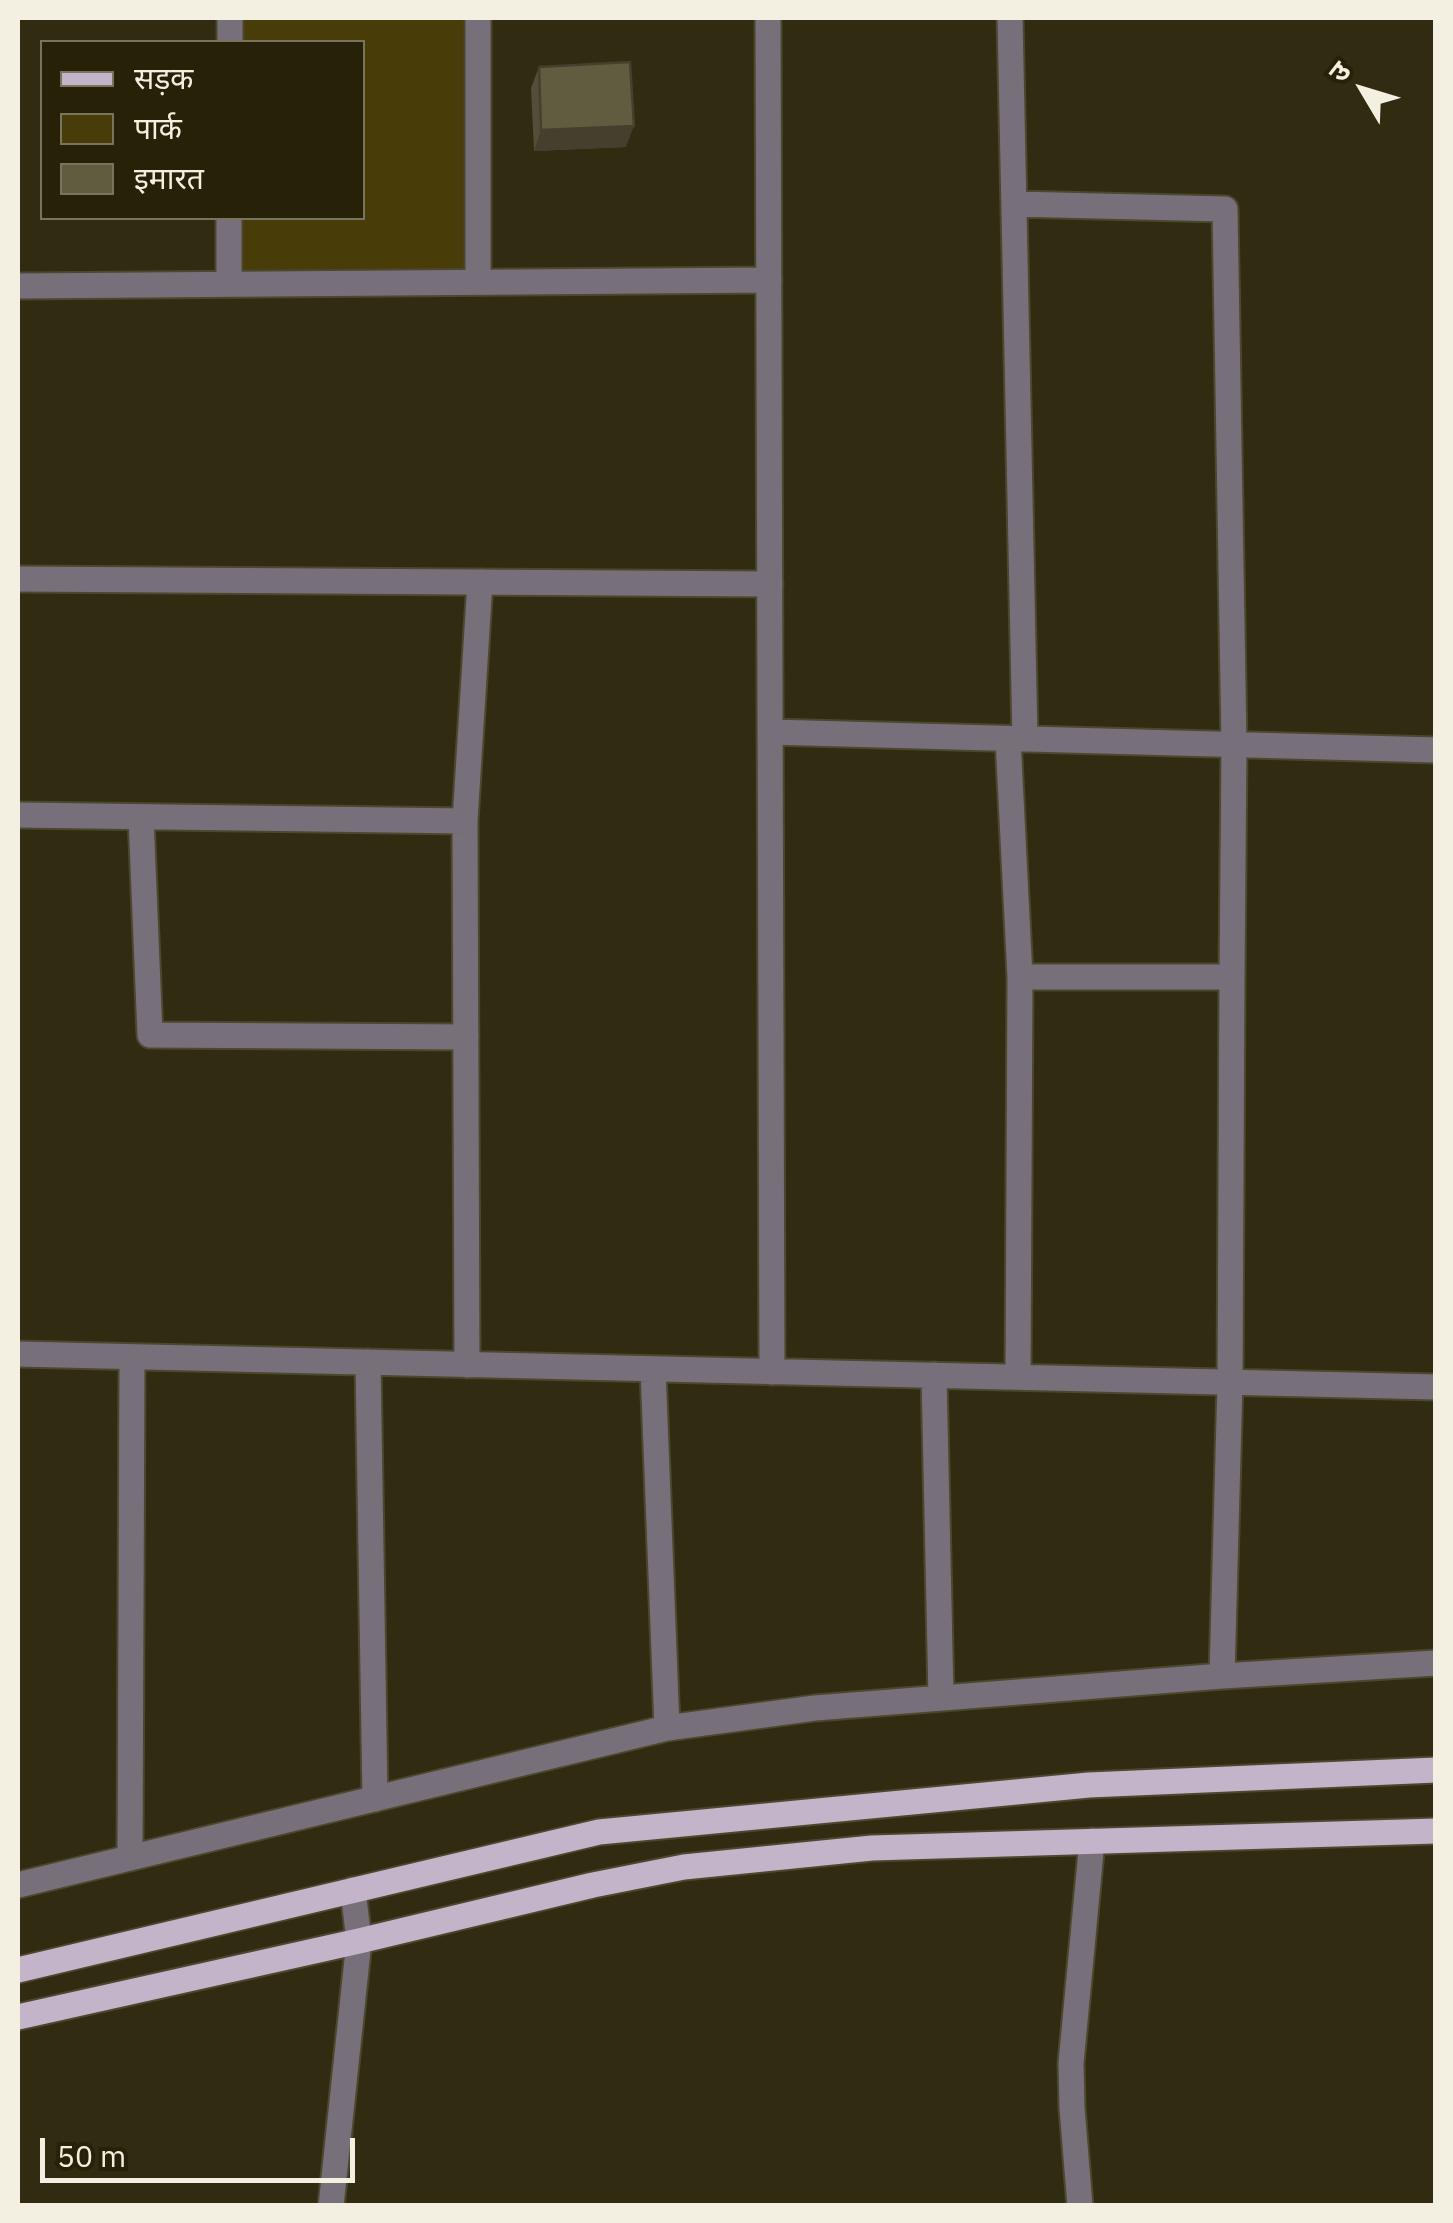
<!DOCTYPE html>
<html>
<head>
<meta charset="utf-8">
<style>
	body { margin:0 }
	#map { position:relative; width:1453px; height:2223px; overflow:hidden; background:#312b11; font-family:"IBM Plex Sans","Noto Sans Devanagari",sans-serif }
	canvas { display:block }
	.frame { position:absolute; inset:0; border:20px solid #f4f0e1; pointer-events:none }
	.legend { position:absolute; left:40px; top:40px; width:325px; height:180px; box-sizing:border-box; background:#272107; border:2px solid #79745e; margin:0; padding:12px 18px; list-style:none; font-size:30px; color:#f4f0e1 }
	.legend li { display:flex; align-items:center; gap:20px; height:50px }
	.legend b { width:50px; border:2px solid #79745e }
	.north { position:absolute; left:1313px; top:40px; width:100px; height:100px; -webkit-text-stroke:8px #272107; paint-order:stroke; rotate:308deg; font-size:28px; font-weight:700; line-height:40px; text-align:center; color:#f4f0e1 }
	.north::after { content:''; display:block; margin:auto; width:35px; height:45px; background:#f4f0e1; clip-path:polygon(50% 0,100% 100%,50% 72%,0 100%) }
	.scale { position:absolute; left:40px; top:2138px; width:315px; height:45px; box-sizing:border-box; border:5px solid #f4f0e1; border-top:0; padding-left:12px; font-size:30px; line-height:35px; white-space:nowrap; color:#f4f0e1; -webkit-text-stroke:8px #272107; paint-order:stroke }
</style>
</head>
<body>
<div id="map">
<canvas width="1453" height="2223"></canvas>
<div class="frame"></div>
<ul class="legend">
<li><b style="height:12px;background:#c3b4ca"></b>सड़क</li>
<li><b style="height:28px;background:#483d09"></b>पार्क</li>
<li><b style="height:28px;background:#615b40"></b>इमारत</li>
</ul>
<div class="north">उ</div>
<div class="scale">50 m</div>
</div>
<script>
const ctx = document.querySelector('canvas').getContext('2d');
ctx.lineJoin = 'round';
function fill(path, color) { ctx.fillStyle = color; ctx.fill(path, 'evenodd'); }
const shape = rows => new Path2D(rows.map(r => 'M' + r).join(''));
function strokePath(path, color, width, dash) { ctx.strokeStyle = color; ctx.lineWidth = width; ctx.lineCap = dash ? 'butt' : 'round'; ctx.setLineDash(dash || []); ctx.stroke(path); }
fill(shape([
	[230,18,478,18,478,282,229,284,229,218,362,218,362,42,230,42]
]), '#483d09');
const minor = shape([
	[478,18,478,282],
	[768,18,772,1372],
	[1010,18,1025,739],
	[230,42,230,18],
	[1014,204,1225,209,1234,745,1232,977],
	[229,284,229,218],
	[18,286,769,280],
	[18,579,770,584],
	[770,732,1436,750],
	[1008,739,1020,977],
	[18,815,465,821,467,1365],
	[141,817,150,1035,466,1037],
	[465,821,480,582],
	[18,1354,1436,1387],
	[368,1362,375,1799],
	[653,1369,667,1728],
	[934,1375,941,1698],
	[1018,1377,1020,977,1232,977,1230,1382,1222,1676],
	[130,1858,132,1357],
	[18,1885,667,1728,815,1708,1222,1676,1436,1663],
	[331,2206,359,1941,353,1890],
	[1080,2206,1072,2108,1071,2063,1092,1841]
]);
const major = shape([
	[18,1970,599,1832,1089,1785,1436,1770],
	[18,2017,359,1941,593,1885,684,1867,872,1848,1436,1831]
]);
strokePath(minor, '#4c472e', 29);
strokePath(major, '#4c472e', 29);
strokePath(minor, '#77707a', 25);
strokePath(major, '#c3b4ca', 25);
fill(shape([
	[539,67,626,147,534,151,531,88]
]), '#534e37');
fill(shape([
	[634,126,626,147,534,151,541,130]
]), '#44402d');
const building = shape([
	[630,62,634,126,541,130,539,67,630,62]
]);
fill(building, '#615b40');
strokePath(building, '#44402d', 2.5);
</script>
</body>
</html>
